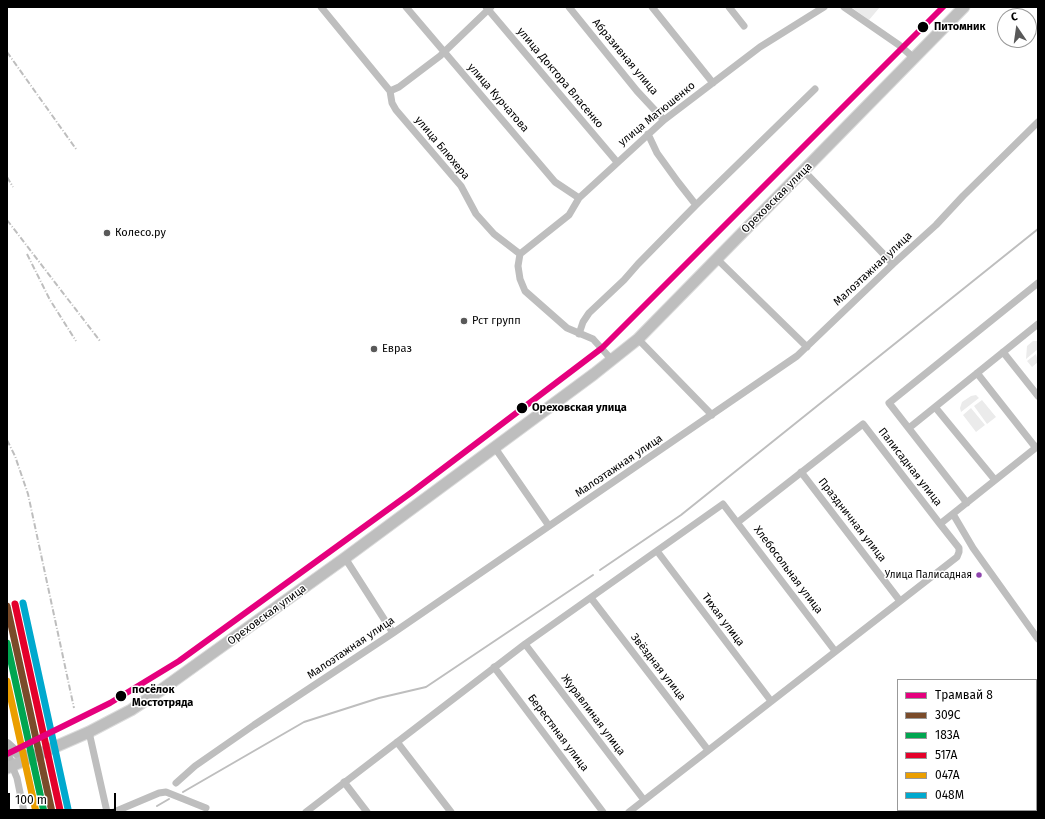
<!DOCTYPE html>
<html>
<head>
<meta charset="utf-8">
<style>
	body { margin:0 }
	#map { position:relative; width:1045px; height:819px; overflow:hidden; background:#fff; font-family:"Fira Sans",sans-serif }
	canvas { display:block }
	.frame { position:absolute; inset:0; border:8px solid #000; pointer-events:none }
	.legend { position:absolute; left:897px; top:679px; width:140px; height:132px; box-sizing:border-box; background:#fff; border:1px solid #999; margin:0; padding:5px 7px; list-style:none; font-size:12px; color:#000 }
	.legend li { display:flex; align-items:center; gap:8px; height:20px }
	.legend b { width:20px; border:1px solid #999 }
	.north { position:absolute; left:997px; top:8px; width:40px; height:40px; box-sizing:border-box; background:#fff; border:1px solid #999; border-radius:50%; rotate:347deg; font-size:11px; font-weight:700; line-height:16px; text-align:center; color:#000 }
	.north::after { content:''; display:block; margin:auto; width:14px; height:18px; background:#595959; clip-path:polygon(50% 0,100% 100%,50% 72%,0 100%) }
	.scale { position:absolute; left:8px; top:793px; width:108px; height:18px; box-sizing:border-box; border:2px solid #000; border-top:0; padding-left:5px; font-size:12px; line-height:14px; white-space:nowrap; color:#000; -webkit-text-stroke:3px #fff; paint-order:stroke }
</style>
</head>
<body>
<div id="map">
<canvas width="1045" height="819"></canvas>
<div class="frame"></div>
<ul class="legend">
<li><b style="height:5px;background:#e5007d"></b>Трамвай 8</li>
<li><b style="height:5px;background:#7a4b2a"></b>309С</li>
<li><b style="height:5px;background:#00a651"></b>183А</li>
<li><b style="height:5px;background:#e4002b"></b>517А</li>
<li><b style="height:5px;background:#eb9e00"></b>047А</li>
<li><b style="height:5px;background:#00a9ce"></b>048М</li>
</ul>
<div class="north">С</div>
<div class="scale">100 m</div>
</div>
<script>
const ctx = document.querySelector('canvas').getContext('2d');
ctx.lineJoin = 'round';
function fill(path, color) { ctx.fillStyle = color; ctx.fill(path, 'evenodd'); }
const shape = rows => new Path2D(rows.map(r => 'M' + r).join(''));
function strokePath(path, color, width, dash) { ctx.strokeStyle = color; ctx.lineWidth = width; ctx.lineCap = dash ? 'butt' : 'round'; ctx.setLineDash(dash || []); ctx.stroke(path); }
function drawText(font, color, halo, rows, align = 'center') {
  ctx.font = font + ' "Fira Sans",sans-serif'; ctx.lineWidth = 3; ctx.setLineDash([]); ctx.textBaseline = 'middle'; ctx.strokeStyle = halo; ctx.fillStyle = color; for (const [text, x, y, turn = 0] of rows) {
    ctx.save(); ctx.translate(x, y); ctx.rotate((+turn || 0) * Math.PI / 180); ctx.textAlign = isNaN(turn) ? turn : align; if (halo) ctx.strokeText(text, 0, 0); ctx.fillText(text, 0, 0); ctx.restore();
  }
}
fill(shape([
	[851,7,880,7,869,20],
	[1033,341,1038,341,1038,349,1026,359,1027,346],
	[1036,354,1038,362,1032,367,1027,361],
	[971,396,976,395,979,398,961,412,960,408,962,402],
	[982,400,996,417,987,424,974,406],
	[971,408,985,425,976,432,963,415]
]), '#ebebeb');
strokePath(shape([
	[600,570,681,515,1038,229],
	[183,792,304,722,379,698,426,687,593,575],
	[157,806,169,799]
]), '#bebebe', 2);
const primary = shape([
	[7,768,89,732,131,710,161,690,345,558,594,374,638,339,964,7]
]);
strokePath(primary, '#dbdbdb', 13);
strokePath(shape([
	[321,7,390,91,392,103,396,110,461,186,476,214,494,234,520,254,518,266,520,279,525,291,567,328,593,339,612,360],
	[406,7,555,182,579,198],
	[486,7,617,162],
	[569,7,637,91,664,120],
	[652,7,713,83],
	[729,7,744,26],
	[844,7,899,45,914,58],
	[390,91,399,87,440,56,491,7],
	[648,134,657,153,678,182,696,205],
	[804,171,893,264],
	[520,254,569,215,579,198,664,120,760,47,824,7],
	[717,259,807,347],
	[579,334,583,322,589,313,624,280,638,264,696,205,815,89],
	[638,339,712,415],
	[1003,352,1038,396],
	[977,373,1036,448],
	[935,407,995,480],
	[909,428,1038,324],
	[495,448,549,526],
	[801,472,900,601],
	[967,503,889,403,1038,283],
	[953,514,973,548,1038,639],
	[940,524,1038,446],
	[657,551,771,701],
	[345,558,393,633],
	[591,598,708,750],
	[525,644,644,800],
	[494,667,603,812],
	[89,732,107,812],
	[397,742,451,812],
	[12,766,17,778,24,812],
	[1036,766,1038,765],
	[344,782,367,812],
	[176,783,195,766,254,725,393,633,797,356,893,264,936,225,963,196,1038,122],
	[114,812,159,793,166,792,206,808],
	[306,812,525,644,723,504,835,651],
	[629,812,957,557,959,552,959,548,940,524,863,424,738,522],
	[976,812,979,810]
]), '#bebebe', 7);
strokePath(shape([
	[7,744,18,754,32,756],
	[7,756,12,766]
]), '#b8b8b8', 10);
strokePath(primary, '#bebebe', 11);
strokePath(shape([
	[7,52,76,149],
	[7,177,13,187],
	[7,220,100,341],
	[27,254,50,300,76,341],
	[7,440,15,456,28,494,74,708]
]), '#bebebe', 2, [6, 2, 1, 2]);
strokePath(shape([
	[7,606,52,812]
]), '#7a4b2a', 7);
strokePath(shape([
	[7,643,44,812]
]), '#00a651', 7);
strokePath(shape([
	[15,604,60,810]
]), '#e4002b', 7);
strokePath(shape([
	[7,681,36,812]
]), '#eb9e00', 7);
strokePath(shape([
	[23,603,68,809]
]), '#00a9ce', 7);
strokePath(shape([
	[7,754,110,703,179,661,412,492,602,348,943,7]
]), '#e5007d', 6);
for (const [x, y, r, color] of [
	[923,27,6,"#000"],
	[107,233,4,"#595959"],
	[464,321,4,"#595959"],
	[374,349,4,"#595959"],
	[522,408,6,"#000"],
	[979,575,3.5,"#8e44ad"],
	[121,696,6,"#000"]
]) { const dot = new Path2D(); dot.arc(x, y, r, 0, 2 * Math.PI); ctx.fillStyle = color; ctx.fill(dot); strokePath(dot, '#fff', 1.5); }
drawText('10px', '#000', '#fff', [
	["Улица Палисадная",972,575]
], 'right');
drawText('bold 11px', '#000', '#fff', [
	["Питомник",934,27],
	["Ореховская улица",532,408],
	["посёлок",132,690],
	["Мостотряда",132,703]
], 'left');
drawText('11px', '#000', '#fff', [
	["Абразивная улица",625,57,50],
	["улица Доктора Власенко",560,78,50],
	["улица Курчатова",498,98,49],
	["улица Матюшенко",657,114,-39],
	["улица Блюхера",442,148,50],
	["Ореховская улица",777,198,-45],
	["Малоэтажная улица",873,269,-43],
	["Малоэтажная улица",619,466,-34],
	["Палисадная улица",910,467,52],
	["Праздничная улица",852,520,52],
	["Хлебосольная улица",788,570,53],
	["Ореховская улица",267,615,-36],
	["Тихая улица",723,620,53],
	["Малоэтажная улица",351,648,-34],
	["Звёздная улица",658,667,52],
	["Журавлиная улица",593,715,53],
	["Берестяная улица",558,733,53]
]);
drawText('11px', '#000', '#fff', [
	["Колесо.ру",115,233],
	["Рст групп",472,321],
	["Евраз",382,349]
], 'left');
</script>
</body>
</html>
